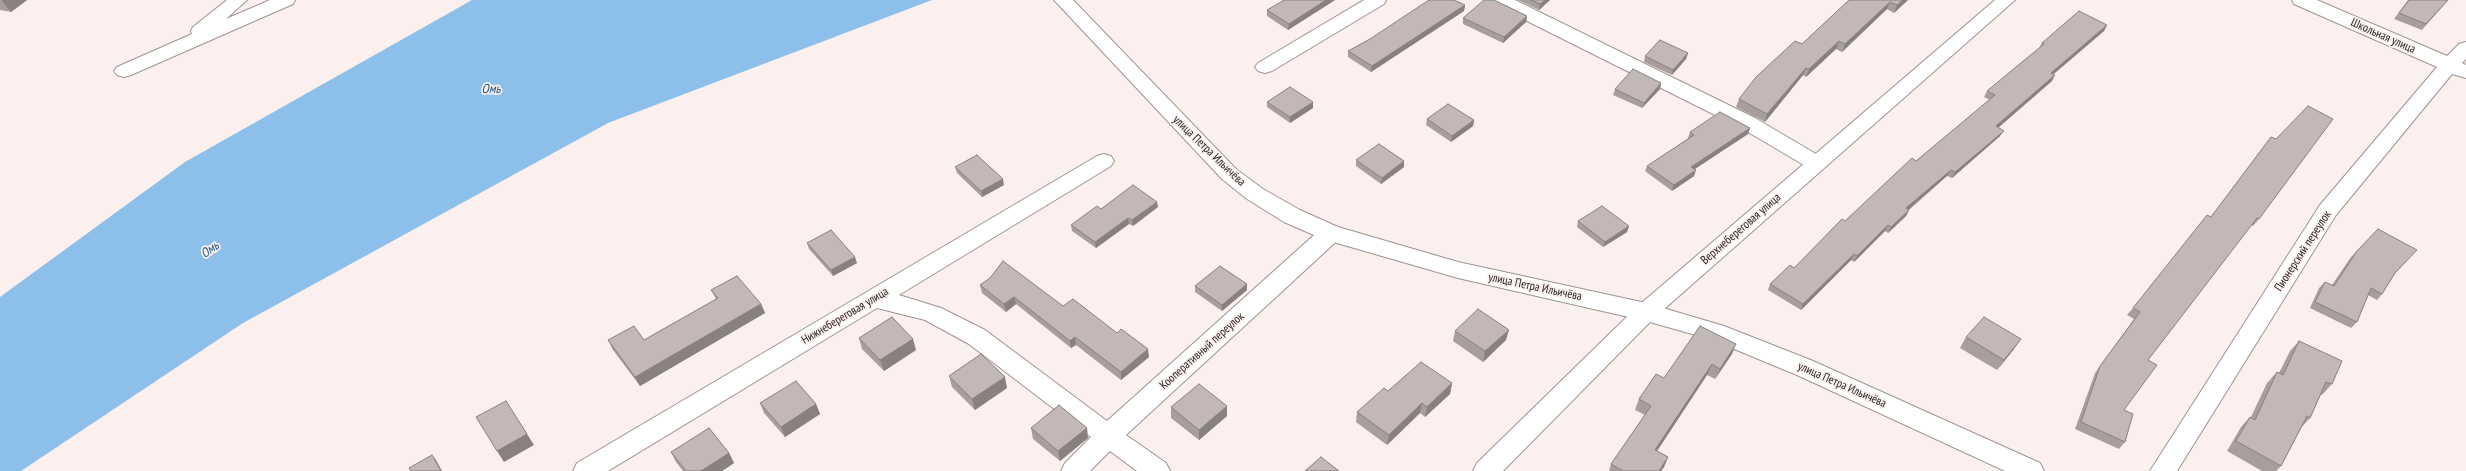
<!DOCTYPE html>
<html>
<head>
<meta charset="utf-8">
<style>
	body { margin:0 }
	canvas { display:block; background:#fcf0ee }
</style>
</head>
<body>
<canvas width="2466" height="471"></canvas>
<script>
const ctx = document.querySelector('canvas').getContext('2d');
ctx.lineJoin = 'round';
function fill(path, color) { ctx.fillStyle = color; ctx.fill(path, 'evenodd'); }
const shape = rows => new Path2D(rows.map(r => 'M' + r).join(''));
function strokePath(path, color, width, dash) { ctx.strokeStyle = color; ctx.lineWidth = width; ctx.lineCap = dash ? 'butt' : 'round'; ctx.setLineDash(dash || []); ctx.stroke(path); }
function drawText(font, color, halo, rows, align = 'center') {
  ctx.font = font + ' "PT Sans Narrow",sans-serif'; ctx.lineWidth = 3.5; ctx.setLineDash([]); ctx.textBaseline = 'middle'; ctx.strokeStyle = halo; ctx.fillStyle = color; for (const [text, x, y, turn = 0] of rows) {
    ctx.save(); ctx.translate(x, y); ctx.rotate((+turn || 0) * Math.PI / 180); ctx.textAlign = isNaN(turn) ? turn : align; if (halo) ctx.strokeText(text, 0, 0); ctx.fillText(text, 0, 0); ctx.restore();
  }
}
fill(shape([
	[472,0,932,0,608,123,243,323,21,471,0,471,0,297,185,162]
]), '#8cbfea');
const minor = shape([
	[227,0,247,0,226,19,270,0,295,0,293,4,131,75,124,77,117,75,114,71,117,67,192,34,191,31,193,27,227,0],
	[1364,0,1386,0,1384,4,1272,71,1265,73,1258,71,1255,67,1258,63,1364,0],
	[1491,0,1515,0,1755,118,1823,158,1826,163,1823,168,1816,170,1809,168,1741,128,1493,4,1491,0],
	[2292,0,2317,0,2447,56,2459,44,2466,42,2466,59,2462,63,2466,65,2466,78,2452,74,2336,215,2177,471,2150,471,2320,205,2437,67,2294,4,2292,0],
	[1104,154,1111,156,1114,161,1111,166,899,295,941,308,985,330,1107,421,1323,227,1331,225,1339,227,1342,233,1339,239,1126,435,1166,463,1170,471,1137,471,1110,451,1090,471,1061,471,1065,463,1091,437,969,344,925,320,877,308,608,471,573,471,577,463,1097,156,1104,154]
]);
const tertiary = shape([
	[1995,0,2015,0,1654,318,1503,471,1473,471,1477,463,1638,306,1995,0]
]);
const secondary = shape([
	[1054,0,1073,0,1236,169,1263,189,1300,210,1338,227,1458,262,1646,303,1724,326,1813,361,2040,463,2044,471,2005,471,1797,375,1710,339,1646,321,1458,278,1323,239,1284,222,1247,199,1222,179,1054,0]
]);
strokePath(minor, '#9e9392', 2);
strokePath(tertiary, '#9e9392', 2);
strokePath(secondary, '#9e9392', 2);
fill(minor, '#fff');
fill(tertiary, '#fff');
fill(secondary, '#fff');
fill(shape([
	[0,0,27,0,11,12,0,10],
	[1335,0,1288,30,1267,16,1267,10],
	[1518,0,1550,0,1539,10],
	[1849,0,1908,0,1894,13,1887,9,1842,52,1836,49,1806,77,1803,75,1765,122,1736,107,1739,99,1802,44],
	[2408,0,2448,0,2422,30,2394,19],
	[1465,5,1464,11,1371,72,1348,57,1348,51],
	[1527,16,1526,22,1503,43,1463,24,1463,18],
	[2107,25,2104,31,2053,74,2052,81,1998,128,2000,136,1952,178,1947,176,1909,210,1906,216,1888,233,1885,231,1854,262,1851,260,1801,310,1768,290,1770,284,1794,268,1845,221,1990,100,1984,97,1987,91,2039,48,2042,43],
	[1688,53,1686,59,1672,75,1644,62,1645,56],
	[1661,83,1660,89,1642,108,1613,95,1615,89],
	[1267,102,1313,108,1290,123,1267,107],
	[1427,119,1474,120,1473,126,1451,142,1426,125],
	[1750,128,1748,134,1694,169,1694,176,1672,191,1645,171,1647,166,1689,138,1688,138,1690,132],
	[2271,137,2259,219,2253,226,2251,225,2148,360,2124,410,2125,442,2119,449,2075,429,2095,373,2134,319,2127,315,2211,217],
	[1356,160,1404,167,1381,184,1356,166],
	[955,167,1004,185,982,197,957,173],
	[1158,207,1133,226,1129,224,1096,248,1072,231,1071,225,1101,209],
	[1578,221,1629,226,1627,232,1603,247,1577,227],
	[807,243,857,263,833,276,809,249],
	[2357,251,2395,273,2382,294,2377,300,2368,295,2357,322,2351,328,2310,308,2319,288,2325,282,2332,285,2351,257],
	[1247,284,1247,290,1222,311,1195,292,1195,286],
	[980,285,1063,306,1149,357,1121,380,1076,345,1071,348,1016,304,1006,312,982,293],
	[711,290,761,304,765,313,640,386,613,350,608,340,644,340,716,299],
	[1455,331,1506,340,1483,362,1453,341],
	[1966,337,2014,349,1997,370,1960,348],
	[859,338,916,350,884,371,862,349],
	[2299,341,2332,384,2322,395,2321,394,2310,418,2301,428,2281,466,2276,471,2262,471,2227,451,2241,427,2250,417,2251,417,2267,383,2277,372,2279,373,2290,351],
	[1732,354,1715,379,1707,375,1657,451,1668,457,1664,467,1661,471,1609,471,1611,464,1645,415,1635,410,1639,399,1664,378],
	[949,376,1007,388,975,410,952,387],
	[1452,383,1450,394,1425,417,1420,413,1387,445,1356,422,1357,412,1388,391],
	[760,403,816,404,820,414,785,437,764,413],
	[1171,407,1227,416,1199,440,1171,418],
	[1031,428,1088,438,1060,461,1033,439],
	[671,452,729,453,734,463,722,471,683,471,676,462]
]), '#a89e9d');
fill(shape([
	[3,0,27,0,11,12,2,1],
	[1326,0,1335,0,1288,30,1289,24],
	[1545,0,1550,0,1539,10,1540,4],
	[1903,0,1908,0,1894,13,1897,5],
	[1890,2,1887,9,1842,52,1845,44],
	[1465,5,1464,11,1371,72,1372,66],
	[1527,16,1526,22,1503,43,1504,37],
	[2107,25,2104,31,2048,79,2051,73],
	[1839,41,1836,49,1806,77,1809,69],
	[1688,53,1686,59,1672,75,1673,70],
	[1806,68,1803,75,1765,122,1767,114],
	[2055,75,2052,81,1993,132,1996,126],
	[1661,83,1660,89,1642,108,1644,103],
	[1313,102,1313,108,1290,123,1290,117],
	[1474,120,1473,126,1451,142,1452,136],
	[1750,128,1748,134,1689,173,1691,167],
	[2004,131,2000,136,1952,178,1955,172],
	[1404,161,1404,167,1381,184,1382,178],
	[1696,170,1694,176,1672,191,1674,185],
	[1951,170,1947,176,1903,214,1906,208],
	[1003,179,1004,185,982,197,981,191],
	[1157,202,1158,207,1133,226,1132,220],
	[1909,210,1906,216,1888,233,1891,227],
	[1128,218,1129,224,1096,248,1095,242],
	[1888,225,1885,231,1854,262,1857,256],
	[1629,226,1627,232,1603,247,1605,242],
	[1854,254,1851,260,1801,310,1803,304],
	[855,257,857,263,833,276,831,270],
	[1247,284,1247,290,1222,311,1222,305],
	[1014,297,1016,304,1006,312,1004,304],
	[761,304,765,313,640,386,635,377],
	[1509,330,1506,340,1483,362,1485,351],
	[1075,337,1076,345,1071,348,1070,341],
	[913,339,916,350,884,371,880,360],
	[2021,339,2014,349,1997,370,2004,360],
	[1736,344,1732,354,1715,379,1720,369],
	[1148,349,1149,357,1121,380,1121,372],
	[1712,364,1707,375,1651,460,1655,450],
	[1005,377,1007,388,975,410,972,399],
	[1452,383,1450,394,1425,417,1427,407],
	[506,401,534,445,504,462,497,451],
	[1422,403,1420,413,1387,445,1389,435],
	[816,404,820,414,785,437,781,427],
	[1227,406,1227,416,1199,440,1199,430],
	[1087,428,1088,438,1060,461,1058,451],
	[729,453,734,463,722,471,701,471],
	[432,455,436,460,442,471,441,471],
	[1668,457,1664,467,1661,471,1659,471]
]), '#88817f');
const building = shape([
	[1284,0,1326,0,1289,24,1267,10,1284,0],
	[1429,0,1454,0,1465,5,1372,66,1348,51,1370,39,1429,0],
	[1484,0,1494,0,1527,16,1504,37,1463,18,1484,0],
	[1531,0,1545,0,1540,4,1531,0],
	[1849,0,1903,0,1897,5,1890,2,1845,44,1839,41,1809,69,1806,68,1767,114,1739,99,1756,77,1795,41,1802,44,1849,0],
	[2409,0,2448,0,2426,24,2399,13,2409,0],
	[2079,11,2107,25,2051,73,2055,75,1996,126,2004,131,1955,172,1951,170,1906,208,1909,210,1891,227,1888,225,1857,256,1854,254,1803,304,1770,284,1790,265,1794,268,1842,219,1845,221,1912,158,1916,161,1995,95,1987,91,2044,44,2042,43,2079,11],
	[1660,40,1688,53,1673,70,1645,56,1660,40],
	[1633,69,1661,83,1644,103,1615,89,1633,69],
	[1290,87,1313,102,1290,117,1267,102,1290,87],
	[1448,104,1474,120,1452,136,1427,119,1448,104],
	[2308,106,2333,119,2259,219,2257,218,2148,360,2157,365,2124,410,2133,414,2125,442,2081,422,2100,366,2140,312,2133,308,2207,215,2211,217,2271,137,2276,139,2308,106],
	[1720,112,1750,128,1691,167,1696,170,1674,185,1647,166,1694,135,1690,132,1720,112],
	[1379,144,1404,161,1382,178,1356,160,1379,144],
	[977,155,1003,179,981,191,955,167,977,155],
	[1133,185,1157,202,1132,220,1128,218,1095,242,1071,225,1097,206,1101,209,1133,185],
	[1602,206,1629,226,1605,242,1578,221,1602,206],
	[2378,229,2417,250,2395,273,2382,294,2371,288,2357,322,2315,302,2325,282,2334,286,2357,251,2378,229],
	[831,230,855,257,831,270,807,243,831,230],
	[1003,261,1063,306,1073,299,1117,333,1121,329,1148,349,1121,372,1075,337,1070,341,1014,297,1004,304,980,285,990,278,1003,261],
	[1220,266,1247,284,1222,305,1195,286,1220,266],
	[737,276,761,304,635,377,608,340,634,326,644,340,718,298,711,290,737,276],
	[1478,309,1509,330,1485,351,1455,331,1478,309],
	[892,317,913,339,880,360,859,338,892,317],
	[1984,317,2021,339,2004,360,1966,337,1984,317],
	[1700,326,1736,344,1720,369,1712,364,1655,450,1668,457,1659,471,1623,471,1611,464,1651,406,1639,399,1656,374,1664,378,1700,326],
	[2299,341,2342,361,2332,384,2326,382,2310,418,2307,416,2281,466,2236,441,2250,417,2255,420,2277,372,2283,375,2299,341],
	[981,354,1005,377,972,399,949,376,981,354],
	[1421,362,1452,383,1427,407,1422,403,1389,435,1357,412,1384,388,1388,391,1421,362],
	[796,381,816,404,781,427,760,403,796,381],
	[1199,384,1227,406,1199,430,1171,407,1199,384],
	[506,401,527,434,497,451,476,417,506,401],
	[1059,405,1087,428,1058,451,1031,428,1059,405],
	[709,428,729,453,701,471,686,471,671,452,709,428],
	[432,455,441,471,411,471,409,468,432,455],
	[1321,457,1339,471,1305,471,1321,457]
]);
fill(building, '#c3b8b6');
strokePath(building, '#88817f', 1);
drawText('12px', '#2b2626', '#fcf0ee', [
	["Школьная улица",2383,36,24],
	["улица Петра Ильичёва",1209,151,44],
	["Верхнебереговая улица",1741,229,-41],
	["Пионерский переулок",2303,251,-57],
	["улица Петра Ильичёва",1535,287,12],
	["Нижнебереговая улица",845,316,-31],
	["Кооперативный переулок",1202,351,-42],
	["улица Петра Ильичёва",1842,385,24]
]);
drawText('italic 13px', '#1d557e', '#fcf0ee', [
	["Омь",491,89],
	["Омь",210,250,-35]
]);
</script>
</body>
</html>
